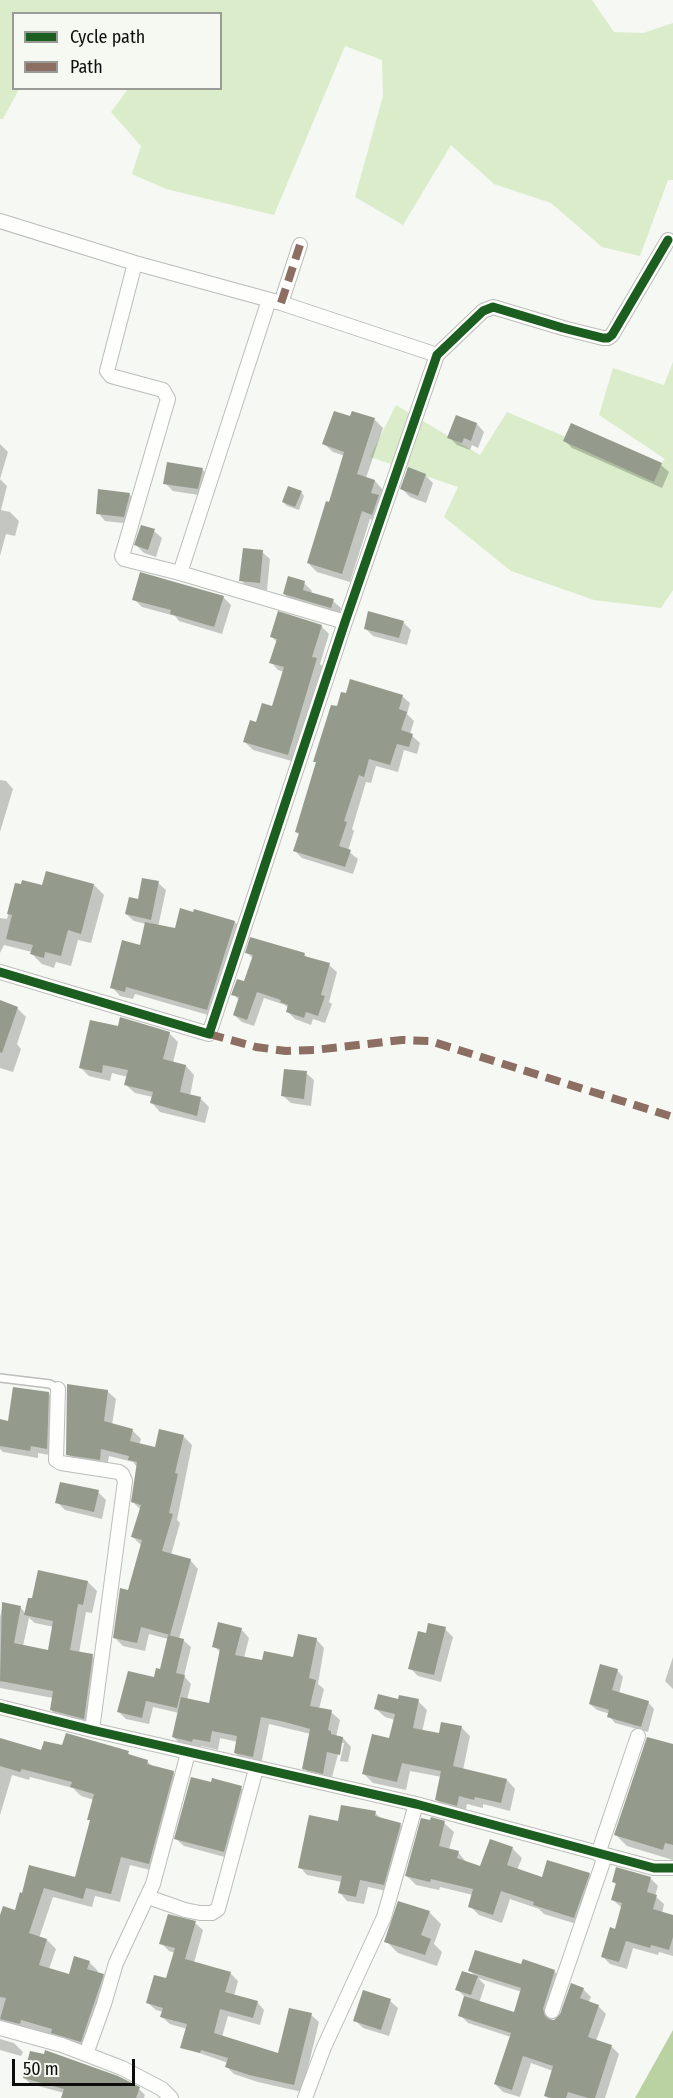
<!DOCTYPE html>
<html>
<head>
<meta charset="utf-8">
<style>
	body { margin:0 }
	#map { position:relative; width:673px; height:2098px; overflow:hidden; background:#f5f8f3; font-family:"Fira Sans Condensed",sans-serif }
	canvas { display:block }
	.legend { position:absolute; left:12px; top:12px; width:210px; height:78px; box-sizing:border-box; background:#f5f9f2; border:2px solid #989b96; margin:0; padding:8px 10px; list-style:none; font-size:18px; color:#0d0e0c }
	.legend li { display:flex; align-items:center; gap:12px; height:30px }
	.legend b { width:30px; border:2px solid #989b96 }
	.scale { position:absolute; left:12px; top:2059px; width:123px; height:27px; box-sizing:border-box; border:3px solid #0d0e0c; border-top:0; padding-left:8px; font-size:18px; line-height:21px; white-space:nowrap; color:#0d0e0c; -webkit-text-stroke:4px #f5f9f2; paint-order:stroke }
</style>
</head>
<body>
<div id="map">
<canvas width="673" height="2098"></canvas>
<ul class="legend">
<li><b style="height:8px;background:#1b5e20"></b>Cycle path</li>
<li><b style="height:8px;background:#8d6e63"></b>Path</li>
</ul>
<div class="scale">50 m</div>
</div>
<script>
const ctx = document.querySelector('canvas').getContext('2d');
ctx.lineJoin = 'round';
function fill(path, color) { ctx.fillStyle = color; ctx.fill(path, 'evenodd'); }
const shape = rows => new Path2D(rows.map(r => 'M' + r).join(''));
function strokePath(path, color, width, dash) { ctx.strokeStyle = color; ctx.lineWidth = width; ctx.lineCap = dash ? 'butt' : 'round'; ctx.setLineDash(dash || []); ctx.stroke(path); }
fill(shape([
	[0,0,592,0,614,32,643,33,673,23,673,180,668,180,640,256,602,247,551,203,494,184,451,145,403,225,355,197,383,96,382,60,345,46,274,215,166,189,132,174,141,146,111,112,128,89,220,88,220,14,14,14,14,88,19,89,3,119,0,119],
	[673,362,673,590,661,608,594,600,511,571,444,517,458,487,370,457,396,405,480,455,507,412,653,474,665,459,599,415,613,368,664,385]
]), '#daecc9');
fill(shape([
	[673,2030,673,2098,635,2098]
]), '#bad2a1');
fill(shape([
	[353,413,375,420,383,428,366,478,375,481,383,490,380,498,387,505,381,522,370,519,350,582,317,572,308,563,345,456,333,452,324,444,351,418],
	[457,417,477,424,484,432,478,448,472,445,470,450,457,445,449,437],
	[565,441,661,465,669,472,662,488,572,448],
	[0,444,8,452,0,479,7,486,1,510,10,512,19,521,15,536,6,534,0,556],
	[203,470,210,477,205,496,173,491,165,483],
	[425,475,433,483,426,503,410,497,402,489],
	[301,492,304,496,299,510,287,506,283,502],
	[129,494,137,502,132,524,105,521,98,513],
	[154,531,162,538,156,557,144,553,136,545],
	[262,552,270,559,267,590,248,588,241,580],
	[304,583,312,591,311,594,333,601,341,608,339,615,292,601,284,594],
	[223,597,231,605,222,634,179,621,175,616,142,607,134,599],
	[403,622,411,630,407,645,373,636,365,628],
	[321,626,329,634,320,664,324,668,295,762,253,750,245,742,257,724,273,708,284,672,278,670,271,662,277,642,272,637],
	[402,696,410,703,407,714,414,721,410,734,420,743,417,754,404,750,398,772,376,766,371,783,366,782,352,829,354,831,348,851,358,859,353,874,302,858,295,851,300,835,296,832,317,764,315,761,338,708],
	[0,780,6,781,13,789,0,832],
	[158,883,166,890,158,927,176,930,195,911,235,922,243,931,215,1017,135,994,133,999,120,996,112,987,141,947,146,924,134,921,126,914],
	[16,884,43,887,94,885,104,895,91,943,78,940,71,966,56,962,54,968,42,964,32,954,32,952,4,945,0,953,0,918,7,919],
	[247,952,304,954,309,959,329,965,337,972,329,1002,332,1004,325,1023,313,1019,311,1025,295,1019,288,1012,289,1009,285,1005,264,998,254,1026,242,1022,234,1015,240,1001,233,994,245,983,253,959],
	[0,1002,17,1008,26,1017,17,1044,21,1049,13,1072,0,1068],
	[119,1028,169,1033,178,1042,173,1063,186,1066,194,1075,190,1096,200,1098,209,1107,205,1123,160,1112,152,1103,153,1097,135,1093,126,1085,128,1077,112,1073,110,1081,89,1076,80,1067],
	[306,1073,314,1080,311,1106,291,1103,283,1096],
	[107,1391,116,1399,112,1425,132,1430,141,1439,139,1445,156,1449,160,1431,184,1437,192,1445,177,1520,180,1523,171,1555,190,1560,198,1569,179,1639,183,1640,191,1647,184,1676,191,1684,187,1700,210,1705,221,1653,214,1646,241,1629,249,1638,244,1658,263,1662,294,1659,316,1639,324,1648,318,1684,324,1689,319,1709,331,1712,340,1720,336,1737,343,1738,351,1747,348,1762,340,1761,344,1743,341,1743,331,1781,312,1777,304,1768,311,1734,269,1724,261,1765,244,1761,235,1753,238,1742,220,1738,218,1750,201,1746,200,1749,182,1745,173,1737,179,1713,153,1707,149,1724,126,1719,119,1712,155,1679,161,1671,168,1639,149,1634,145,1651,123,1646,115,1638,142,1546,133,1537,141,1510,133,1502,138,1468,133,1462,109,1456,107,1467,76,1462,68,1454],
	[48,1393,56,1401,55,1456,38,1453,38,1458,3,1452,0,1449,0,1421,10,1422],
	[98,1492,106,1500,102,1519,65,1510,57,1502],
	[88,1582,97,1591,92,1613,86,1612,79,1653,92,1656,101,1665,93,1727,60,1719,51,1710,53,1698,0,1688,0,1617,3,1604,21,1608,26,1614],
	[29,1618,35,1623,54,1627,49,1652,23,1646],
	[445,1629,453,1637,441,1682,418,1676,410,1668],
	[673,1657,673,1689,665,1681],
	[617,1670,623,1677,619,1694,648,1702,654,1709,648,1732,615,1723,609,1716,610,1714,597,1710,590,1704],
	[399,1700,418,1701,427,1710,422,1732,440,1735,461,1727,470,1736,463,1770,507,1780,515,1789,510,1811,483,1804,483,1808,467,1804,465,1814,445,1808,436,1799,442,1777,410,1771,406,1790,373,1783,364,1774,391,1739,395,1720,385,1717,376,1709],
	[0,1740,42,1752,63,1747,128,1753,133,1757,147,1761,153,1767,173,1772,182,1781,158,1872,130,1865,120,1902,95,1896,92,1907,53,1897,39,1938,47,1940,56,1949,49,1969,70,1975,89,1962,98,1971,97,1973,103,1975,112,1984,89,2050,61,2041,56,2036,30,2028,29,2032,0,2034,0,1920,15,1912,23,1895,30,1867,76,1879,91,1821,89,1819,94,1800,81,1796,73,1788,30,1777,29,1780,12,1775,0,1815],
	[673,1746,673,1860,627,1846,616,1835],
	[241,1788,249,1795,232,1859,184,1846,176,1839],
	[375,1813,383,1820,400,1824,408,1832,391,1892,368,1887,364,1904,347,1901,340,1893,342,1882,307,1875,300,1867,339,1823],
	[444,1823,454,1832,449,1849,458,1852,467,1863,481,1868,490,1841,513,1849,522,1858,517,1870,543,1879,589,1874,598,1883,583,1926,544,1914,539,1909,510,1899,502,1923,479,1915,470,1906,473,1895,440,1887,439,1890,416,1885,407,1876],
	[650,1878,658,1886,655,1896,664,1904,662,1914,673,1917,673,1956,659,1952,658,1955,633,1948,627,1969,610,1964,602,1956,616,1931,622,1908,613,1900,617,1885,613,1882],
	[429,1912,441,1924,434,1944,442,1952,437,1966,398,1953,386,1941],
	[195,1923,203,1930,194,1963,230,1973,238,1981,234,1996,257,2002,264,2010,260,2025,228,2016,222,2037,279,2055,311,2015,319,2022,302,2092,258,2082,234,2074,227,2067,228,2063,191,2050,187,2029,170,2024,162,2017,163,2012,156,2010,148,2003,167,1980,175,1953,169,1951,161,1943],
	[522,1966,554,1971,562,1979,550,2017,551,2021,555,2021,583,1989,591,1997,588,2003,598,2006,606,2014,596,2041,611,2046,619,2054,605,2098,548,2098,545,2095,553,2071,531,2063,520,2097,503,2092,495,2084,511,2037,468,2023,460,2015,466,1998,457,1989,476,1977,470,1971],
	[478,1978,522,1992,515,2014,479,2003,485,1985],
	[390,2001,398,2008,389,2036,363,2028,355,2020],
	[0,2039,14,2043,23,2052,21,2056,0,2050],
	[24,2078,139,2089,145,2095,144,2098,63,2098,64,2093,31,2084]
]), '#0003');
fill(shape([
	[334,411,350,416,352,411,375,418,357,474,375,480,371,493,379,495,372,515,362,511,342,574,307,563,326,501,329,502,344,452,322,444],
	[456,415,477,423,471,441,464,438,462,443,447,438],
	[571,423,662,463,654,482,563,441],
	[167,462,203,468,198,489,163,484],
	[408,467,426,474,418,496,400,489],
	[288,486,302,491,295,507,282,502],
	[98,489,130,493,124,517,96,514],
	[141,525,155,529,148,550,134,545],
	[243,548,263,550,260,583,239,581],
	[140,572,224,596,214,627,170,614,171,610,132,600],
	[288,576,305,581,303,590,334,599,331,608,283,594],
	[278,611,322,625,312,657,317,658,288,755,243,742,250,720,256,722,262,703,272,706,284,667,269,663,277,639,270,637],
	[368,611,404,621,399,638,364,629],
	[350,679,403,695,399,709,407,712,401,730,413,734,409,747,397,744,390,765,369,759,364,777,359,775,344,821,347,822,339,846,351,850,345,867,293,851,299,833,295,832,316,762,313,762,331,705,337,706,341,692,346,693],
	[46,871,94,884,81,934,68,930,61,956,45,952,44,958,30,954,33,945,6,939,12,915,7,914,15,883,21,884,22,880,42,885],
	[142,878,159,881,151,920,125,914,129,897,138,899],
	[180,908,193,912,194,909,235,921,207,1010,126,987,125,992,110,988,122,940,140,945,145,922,175,928],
	[250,937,305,953,304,956,330,963,321,995,325,996,318,1016,306,1012,304,1018,286,1012,288,1005,280,1002,281,1000,257,992,247,1020,233,1015,239,997,231,995,237,979,244,981,253,955,245,953],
	[0,1000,18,1007,2,1053,0,1052],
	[120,1017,170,1032,163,1059,186,1065,180,1092,201,1097,197,1116,150,1103,153,1092,124,1085,128,1070,103,1065,102,1073,79,1068,90,1020,118,1026],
	[284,1069,307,1071,304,1099,281,1096],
	[67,1384,108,1390,104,1421,133,1429,130,1441,155,1447,159,1429,184,1435,175,1473,178,1474,169,1513,173,1514,162,1551,191,1559,170,1635,141,1627,137,1643,113,1638,120,1588,128,1590,142,1540,131,1537,141,1505,131,1502,137,1462,128,1460,129,1456,101,1449,100,1460,66,1455],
	[13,1387,49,1392,47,1449,31,1446,30,1451,0,1446,0,1419,8,1421],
	[60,1482,99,1490,94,1512,55,1503],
	[38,1570,88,1581,83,1605,78,1604,70,1650,93,1654,84,1719,50,1710,53,1691,0,1681,2,1602,21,1606,14,1643,48,1650,53,1621,24,1615,28,1598,32,1598],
	[218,1622,242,1628,235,1655,262,1660,264,1651,293,1657,298,1634,317,1638,309,1678,316,1680,310,1706,332,1710,328,1730,331,1731,331,1734,343,1737,340,1755,327,1752,323,1774,302,1769,310,1729,285,1722,261,1717,253,1757,234,1753,237,1736,212,1731,210,1742,193,1739,192,1742,172,1737,181,1697,209,1703,220,1649,212,1647],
	[428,1623,446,1627,434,1675,408,1669,418,1631,426,1633],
	[168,1635,184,1639,176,1673,185,1675,177,1708,146,1701,142,1718,117,1712,128,1671,154,1677,156,1668,160,1669],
	[600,1664,618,1669,612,1690,649,1701,641,1727,607,1717,609,1710,589,1704],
	[378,1694,398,1699,399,1695,419,1699,413,1728,439,1733,441,1722,462,1726,453,1766,507,1779,501,1803,475,1797,474,1800,459,1796,457,1806,435,1800,441,1771,402,1763,397,1782,362,1774,372,1734,389,1738,395,1714,374,1709],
	[66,1733,129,1751,128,1754,148,1760,147,1764,174,1771,149,1864,121,1857,111,1894,86,1888,83,1899,44,1888,29,1933,47,1939,39,1965,69,1974,74,1956,90,1961,87,1969,104,1974,81,2042,51,2033,52,2029,21,2020,20,2024,0,2019,6,1998,0,1997,0,1915,3,1906,15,1910,20,1892,22,1893,29,1865,75,1877,90,1820,87,1820,94,1794,70,1787,72,1782,22,1769,20,1772,0,1766,0,1738,41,1750,44,1741,62,1745],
	[647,1737,673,1744,673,1845,665,1843,663,1850,614,1835],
	[191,1777,211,1782,212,1778,242,1786,224,1852,174,1839],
	[341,1805,376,1811,375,1816,401,1823,384,1885,360,1880,356,1897,338,1893,342,1876,298,1868,309,1815,338,1821],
	[431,1817,445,1821,439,1846,459,1851,457,1858,480,1866,490,1839,513,1847,507,1865,542,1877,547,1860,590,1873,574,1918,533,1905,534,1902,501,1891,493,1915,468,1907,473,1889,431,1879,430,1882,405,1876,421,1818,430,1820],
	[616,1867,651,1877,647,1892,657,1895,653,1909,673,1915,673,1937,669,1950,651,1945,650,1948,626,1941,619,1962,601,1957,610,1927,615,1929,622,1903,611,1900,616,1883,612,1882],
	[398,1901,430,1911,421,1935,431,1939,425,1955,384,1942],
	[168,1914,196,1921,185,1959,231,1972,225,1992,258,2001,253,2018,220,2009,214,2033,278,2053,289,2008,312,2013,294,2085,249,2075,225,2067,228,2058,201,2050,200,2053,180,2048,187,2024,160,2017,163,2008,146,2003,154,1975,166,1978,175,1948,159,1944],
	[475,1950,521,1964,523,1959,555,1970,543,2009,545,2016,549,2019,554,2020,560,2014,571,1983,584,1988,580,1998,599,2005,588,2037,612,2045,595,2098,588,2098,568,2092,566,2098,551,2098,544,2096,553,2066,523,2056,512,2090,494,2084,511,2033,458,2016,464,1996,514,2012,521,1988,468,1971],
	[462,1971,478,1976,471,1995,455,1990],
	[363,1990,391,1999,381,2030,353,2021],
	[45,2050,118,2076,140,2087,136,2098,61,2098,64,2089,23,2078,30,2051,44,2054]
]), '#949b8c');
const lane = shape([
	[0,1378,50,1384,58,1389]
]);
const street = shape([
	[0,221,135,263,281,303,437,355],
	[135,263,107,371,111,376,163,390,168,399,122,556,124,559,180,573],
	[269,300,180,573,345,622],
	[281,303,300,245],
	[0,972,209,1034,345,622,437,355,483,311,493,307,563,328,603,338,608,338,612,335,668,240],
	[58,1389,56,1460,61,1463,119,1472,122,1474,125,1481,92,1730],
	[0,1707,92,1730,416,1804,654,1868,673,1868],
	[598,1854,638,1736],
	[148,1897,185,1910,200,1913,212,1913,218,1909,256,1769],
	[552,2011,605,1856],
	[0,2028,62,2045,122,2068,162,2089,171,2098],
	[86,2054,104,2004,116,1963,153,1884,188,1753],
	[305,2098,324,2047,384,1917,416,1804]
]);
strokePath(lane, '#bbbdb9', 10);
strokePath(street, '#bbbdb9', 16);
strokePath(lane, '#fefefd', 7);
strokePath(street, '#fefefd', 14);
strokePath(shape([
	[281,303,300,245],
	[209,1034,256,1047,286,1051,314,1050,402,1040,430,1041,673,1117]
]), '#8d6e63', 8, [15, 8]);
strokePath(shape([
	[0,972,209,1034,345,622,437,355,483,311,493,307,563,328,603,338,608,338,612,335,668,240],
	[0,1707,92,1730,416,1804,654,1868,673,1868]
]), '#1b5e20', 9);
</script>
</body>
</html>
